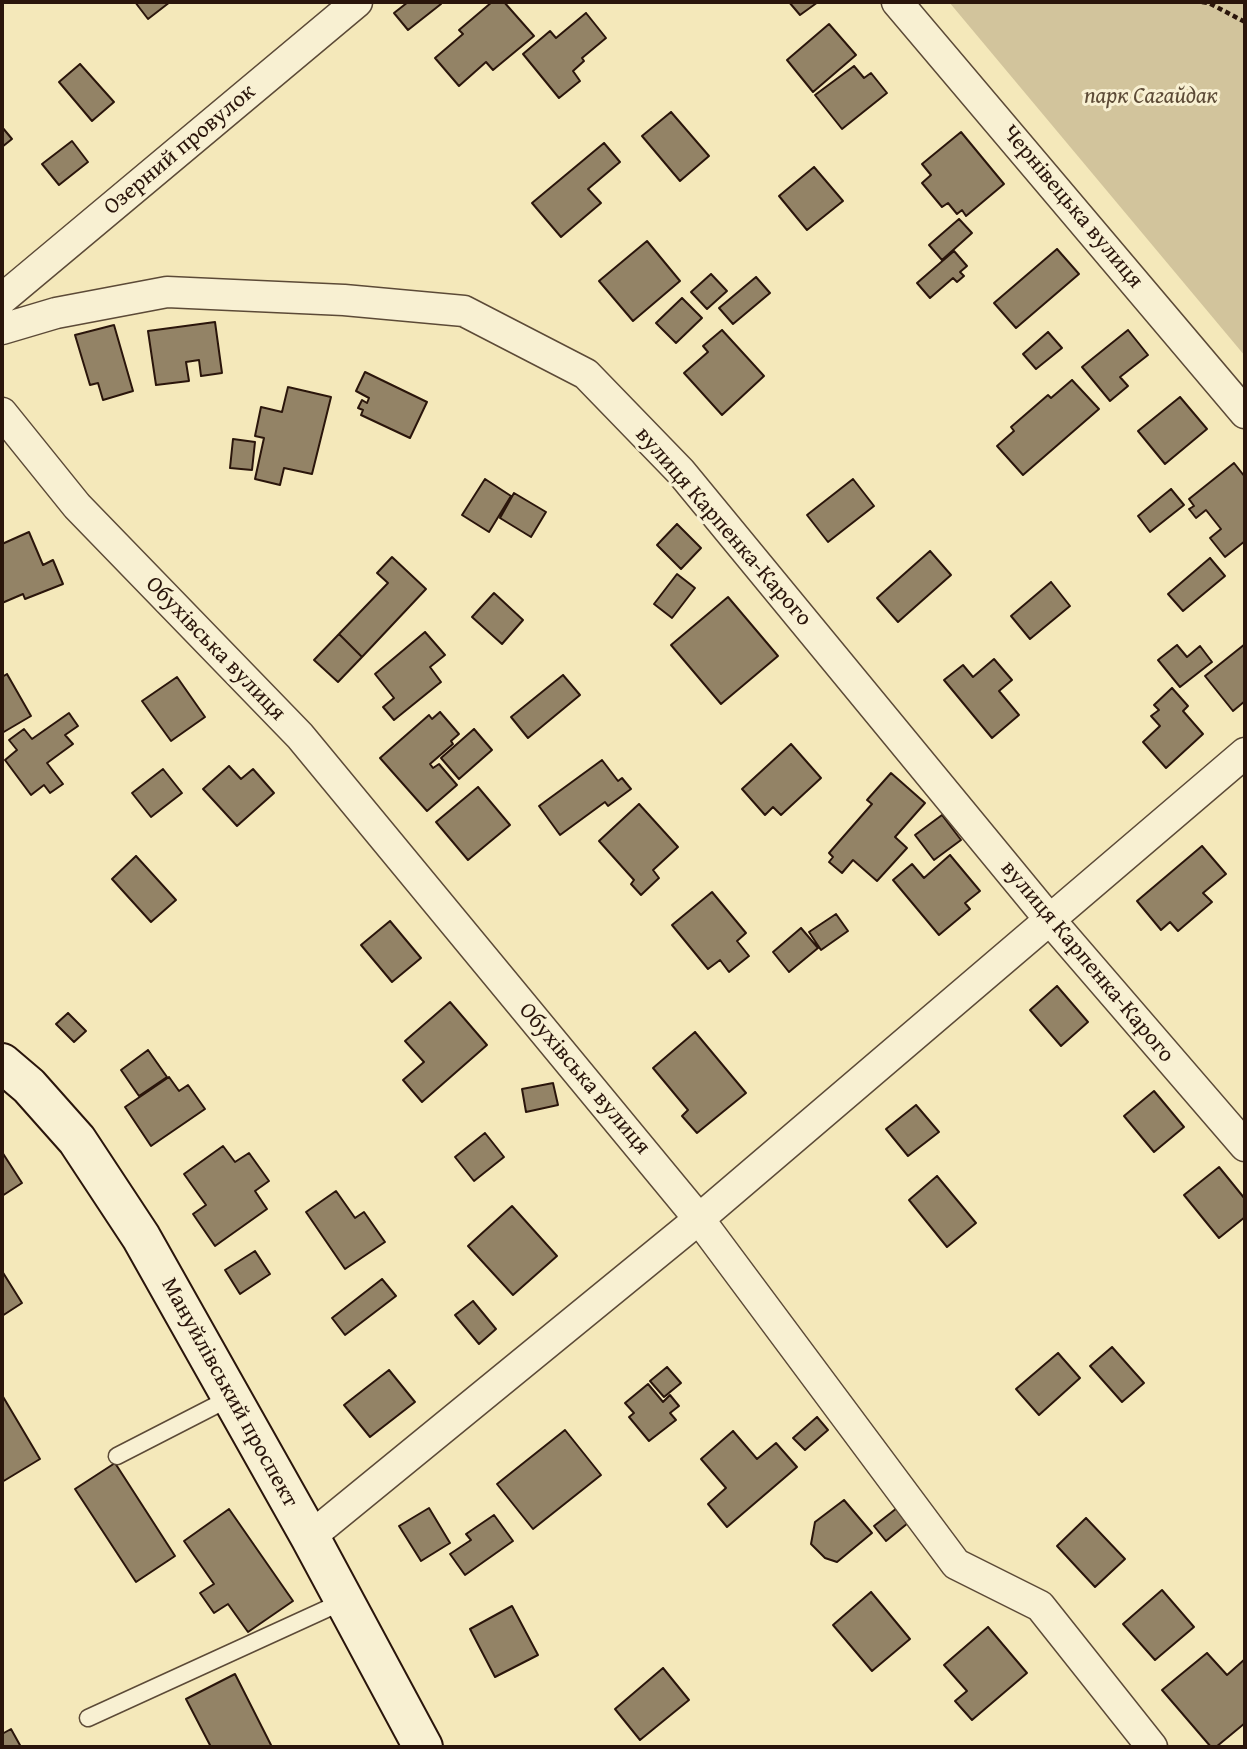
<!DOCTYPE html>
<html>
<head>
<meta charset="utf-8">
<style>
	body { margin:0 }
	#map { position:relative; width:1247px; height:1749px; overflow:hidden; background:#f4e8ba; font-family:"Gentium Book Plus",serif }
	canvas { display:block }
	.frame { position:absolute; inset:0; border:4px solid #2a150b; pointer-events:none }
</style>
</head>
<body>
<div id="map">
<canvas width="1247" height="1749"></canvas>
<div class="frame"></div>
</div>
<script>
const ctx = document.querySelector('canvas').getContext('2d');
ctx.lineJoin = 'round';
function fill(path, color) { ctx.fillStyle = color; ctx.fill(path, 'evenodd'); }
const shape = rows => new Path2D(rows.map(r => 'M' + r).join(''));
function strokePath(path, color, width, dash) { ctx.strokeStyle = color; ctx.lineWidth = width; ctx.lineCap = dash ? 'butt' : 'round'; ctx.setLineDash(dash || []); ctx.stroke(path); }
function drawText(font, color, halo, rows, align = 'center') {
  ctx.font = font + ' "Gentium Book Plus",serif'; ctx.lineWidth = 6; ctx.setLineDash([]); ctx.textBaseline = 'middle'; ctx.strokeStyle = halo; ctx.fillStyle = color; for (const [text, x, y, turn = 0] of rows) {
    ctx.save(); ctx.translate(x, y); ctx.rotate((+turn || 0) * Math.PI / 180); ctx.textAlign = isNaN(turn) ? turn : align; if (halo) ctx.strokeText(text, 0, 0); ctx.fillText(text, 0, 0); ctx.restore();
  }
}
fill(shape([
	[949,2,1245,2,1245,356]
]), '#d2c49c');
const building = shape([
	[135,2,170,2,148,19,135,2],
	[408,2,439,2,441,4,408,30,394,13,408,2],
	[492,2,504,2,534,36,493,70,486,62,459,86,435,58,463,34,459,30,492,2],
	[789,2,818,2,800,15,789,2],
	[586,13,606,38,582,58,584,61,573,71,580,81,559,98,523,54,550,31,556,38,586,13],
	[829,24,856,55,813,92,787,60,829,24],
	[80,64,114,102,92,121,59,82,80,64],
	[854,66,864,78,871,73,887,93,842,129,815,95,854,66],
	[671,112,709,156,680,181,642,136,671,112],
	[2,127,12,139,2,147,2,127],
	[961,132,1004,184,966,216,962,210,957,214,948,203,942,207,922,183,931,175,922,164,961,132],
	[72,141,88,162,59,185,42,164,72,141],
	[604,143,620,162,588,189,601,203,561,237,532,203,604,143],
	[814,167,843,201,807,230,779,196,814,167],
	[959,219,972,233,942,260,929,245,959,219],
	[647,241,680,281,633,321,599,281,647,241],
	[1057,249,1079,274,1016,328,994,303,1057,249],
	[954,251,967,266,960,272,964,276,957,282,953,278,930,298,917,283,954,251],
	[711,274,727,291,707,309,691,292,711,274],
	[756,277,770,293,733,324,719,308,756,277],
	[682,298,702,318,676,343,656,323,682,298],
	[215,322,222,373,201,376,199,360,186,362,189,381,156,385,148,331,215,322],
	[114,325,133,391,103,400,98,383,90,385,75,335,114,325],
	[722,330,764,376,722,415,684,373,708,352,703,346,722,330],
	[1128,330,1148,355,1120,377,1128,386,1110,401,1082,367,1128,330],
	[1048,332,1062,348,1036,369,1023,354,1048,332],
	[365,372,427,402,410,438,361,415,363,410,358,408,362,400,367,403,369,398,356,391,365,372],
	[1072,380,1099,409,1023,475,997,446,1014,431,1011,427,1048,395,1051,398,1072,380],
	[288,387,331,397,312,474,284,468,280,485,255,479,264,438,255,436,261,407,282,412,288,387],
	[1180,397,1207,429,1165,464,1138,431,1180,397],
	[233,439,255,442,252,470,230,468,233,439],
	[1234,463,1245,477,1245,541,1225,557,1210,538,1221,529,1206,510,1196,518,1189,509,1194,506,1189,499,1234,463],
	[485,479,511,496,489,532,462,515,485,479],
	[853,479,874,506,828,542,807,515,853,479],
	[1171,489,1184,505,1150,532,1138,516,1171,489],
	[514,493,546,512,531,537,500,518,514,493],
	[677,524,701,548,681,569,657,545,677,524],
	[29,532,43,565,53,560,63,584,25,599,23,594,2,603,2,544,29,532],
	[930,551,951,575,898,622,877,598,930,551],
	[392,557,426,589,362,657,339,634,388,583,377,573,392,557],
	[1210,558,1225,576,1183,611,1168,594,1210,558],
	[677,574,695,588,672,618,654,604,677,574],
	[1051,582,1070,606,1030,639,1011,616,1051,582],
	[494,593,523,620,502,644,472,617,494,593],
	[728,597,778,656,721,704,671,645,728,597],
	[425,632,445,655,430,667,441,682,394,720,383,707,394,698,375,674,425,632],
	[339,634,362,657,338,682,314,660,339,634],
	[1245,644,1245,701,1233,711,1205,676,1245,644],
	[1177,645,1187,657,1200,646,1212,662,1180,687,1158,660,1177,645],
	[994,659,1012,680,999,691,1019,715,992,738,944,680,963,665,973,677,994,659],
	[7,674,31,716,2,733,2,677,7,674],
	[563,675,580,695,528,738,511,717,563,675],
	[177,677,205,717,171,741,142,701,177,677],
	[1172,688,1188,706,1183,711,1203,734,1166,768,1143,742,1160,726,1151,716,1159,710,1154,705,1172,688],
	[440,712,459,734,451,741,453,744,430,764,433,768,439,764,457,785,427,811,380,758,429,715,432,719,440,712],
	[69,713,78,726,65,735,73,744,47,763,63,784,50,793,44,785,31,795,5,760,17,750,9,740,24,729,32,739,69,713],
	[474,729,492,750,459,779,441,758,474,729],
	[791,744,821,778,781,815,773,807,765,815,742,789,791,744],
	[602,760,618,781,622,778,631,789,608,806,605,802,560,835,539,806,602,760],
	[229,766,241,779,253,769,274,793,237,826,203,789,229,766],
	[163,769,182,793,151,817,132,793,163,769],
	[891,773,925,803,895,837,907,848,877,881,853,860,842,873,829,862,833,857,829,853,872,804,867,800,891,773],
	[478,787,510,825,468,860,436,822,478,787],
	[639,804,678,847,653,870,659,878,641,895,631,884,634,880,599,841,639,804],
	[942,815,961,840,934,860,915,835,942,815],
	[1202,846,1226,874,1203,893,1212,902,1178,931,1170,922,1161,930,1137,901,1202,846],
	[950,855,980,891,965,903,970,909,939,935,893,880,912,864,924,878,950,855],
	[136,856,176,900,151,922,112,879,136,856],
	[712,892,746,933,737,941,749,956,729,972,720,960,708,969,672,925,712,892],
	[836,914,848,931,821,950,809,932,836,914],
	[390,921,421,958,392,982,361,945,390,921],
	[801,928,818,948,789,972,773,952,801,928],
	[1057,986,1088,1022,1061,1046,1030,1010,1057,986],
	[450,1002,487,1045,422,1102,403,1080,424,1062,405,1041,450,1002],
	[68,1013,86,1031,74,1042,56,1024,68,1013],
	[695,1032,746,1093,697,1133,682,1116,688,1110,653,1068,695,1032],
	[148,1050,167,1077,139,1096,121,1070,148,1050],
	[169,1077,179,1091,188,1085,205,1109,151,1146,125,1107,169,1077],
	[553,1083,558,1105,526,1112,522,1089,553,1083],
	[1154,1091,1184,1127,1154,1152,1124,1116,1154,1091],
	[916,1105,939,1132,908,1156,886,1129,916,1105],
	[485,1133,504,1157,474,1181,455,1157,485,1133],
	[223,1146,235,1162,249,1153,269,1181,255,1191,267,1209,215,1246,193,1214,206,1205,184,1174,223,1146],
	[2,1152,22,1183,2,1196,2,1152],
	[1219,1167,1245,1199,1245,1217,1219,1238,1184,1195,1219,1167],
	[937,1176,976,1223,947,1247,909,1200,937,1176],
	[336,1191,355,1218,364,1212,385,1242,345,1269,306,1212,336,1191],
	[512,1206,557,1256,513,1295,468,1246,512,1206],
	[255,1251,270,1274,240,1294,225,1270,255,1251],
	[2,1271,22,1303,2,1316,2,1271],
	[382,1279,396,1296,345,1335,332,1318,382,1279],
	[473,1301,496,1329,479,1344,455,1315,473,1301],
	[1112,1347,1144,1383,1122,1402,1090,1366,1112,1347],
	[1058,1353,1080,1378,1039,1415,1016,1389,1058,1353],
	[667,1367,681,1383,664,1397,650,1381,667,1367],
	[389,1370,415,1402,370,1437,344,1405,389,1370],
	[648,1384,663,1402,670,1395,679,1406,670,1413,676,1420,649,1441,629,1417,634,1413,625,1403,648,1384],
	[2,1395,40,1459,2,1482,2,1395],
	[817,1417,828,1430,805,1450,793,1438,817,1417],
	[565,1430,601,1475,533,1529,497,1484,565,1430],
	[733,1431,757,1459,776,1443,797,1467,727,1527,708,1504,726,1488,701,1459,733,1431],
	[115,1463,175,1556,136,1582,75,1489,115,1463],
	[844,1500,872,1533,837,1562,825,1558,811,1544,815,1522,844,1500],
	[429,1508,450,1543,421,1561,399,1526,429,1508],
	[897,1508,908,1523,886,1541,874,1526,897,1508],
	[229,1509,293,1601,248,1632,228,1604,214,1613,200,1593,214,1584,184,1541,229,1509],
	[494,1515,513,1541,465,1575,450,1554,471,1540,466,1534,494,1515],
	[1086,1518,1125,1559,1095,1587,1057,1546,1086,1518],
	[1162,1590,1194,1627,1155,1660,1123,1624,1162,1590],
	[871,1592,910,1639,872,1671,833,1625,871,1592],
	[512,1606,538,1655,495,1677,470,1629,512,1606],
	[988,1627,1027,1673,972,1720,955,1701,967,1691,944,1665,988,1627],
	[1207,1653,1227,1675,1245,1659,1245,1723,1216,1747,1211,1747,1162,1690,1207,1653],
	[663,1668,689,1700,640,1740,615,1709,663,1668],
	[235,1674,272,1747,211,1747,186,1699,235,1674],
	[11,1729,21,1747,2,1747,2,1734,11,1729]
]);
fill(building, '#938366');
strokePath(building, '#2a150b', 2);
const lane = shape([
	[117,1456,232,1397],
	[88,1718,344,1601]
]);
const street = shape([
	[897,2,1245,413],
	[2,299,357,2],
	[2,329,56,313,167,292,344,300,464,311,586,374,681,472,1050,920,1245,1146],
	[2,413,77,506,300,736,699,1219,956,1564,1040,1606,1152,1747],
	[310,1537,699,1219,1245,753]
]);
const secondary = shape([
	[2,1063,29,1086,77,1140,141,1237,310,1537,423,1747]
]);
strokePath(lane, '#5c4a37', 19);
strokePath(street, '#5c4a37', 33);
strokePath(secondary, '#2a150b', 42);
strokePath(shape([
	[1202,2,1209,3,1245,22]
]), '#2a150b', 4.5, [5, 3.5]);
strokePath(lane, '#f8f0d2', 16);
strokePath(street, '#f8f0d2', 30);
strokePath(secondary, '#f8f0d2', 38);
drawText('italic 23px', '#5c4a36', '#f8f0d2', [
	["парк Сагайдак",1151,97]
]);
drawText('23px', '#2a150b', '#f8f0d2', [
	["Озерний провулок",180,150,-40],
	["Чернівецька вулиця",1072,207,50],
	["вулиця Карпенка-Карого",723,527,49],
	["Обухівська вулиця",215,649,46],
	["вулиця Карпенка-Карого",1087,962,50],
	["Обухівська вулиця",584,1079,50],
	["Мануйлівський проспект",229,1393,61]
]);
</script>
</body>
</html>
